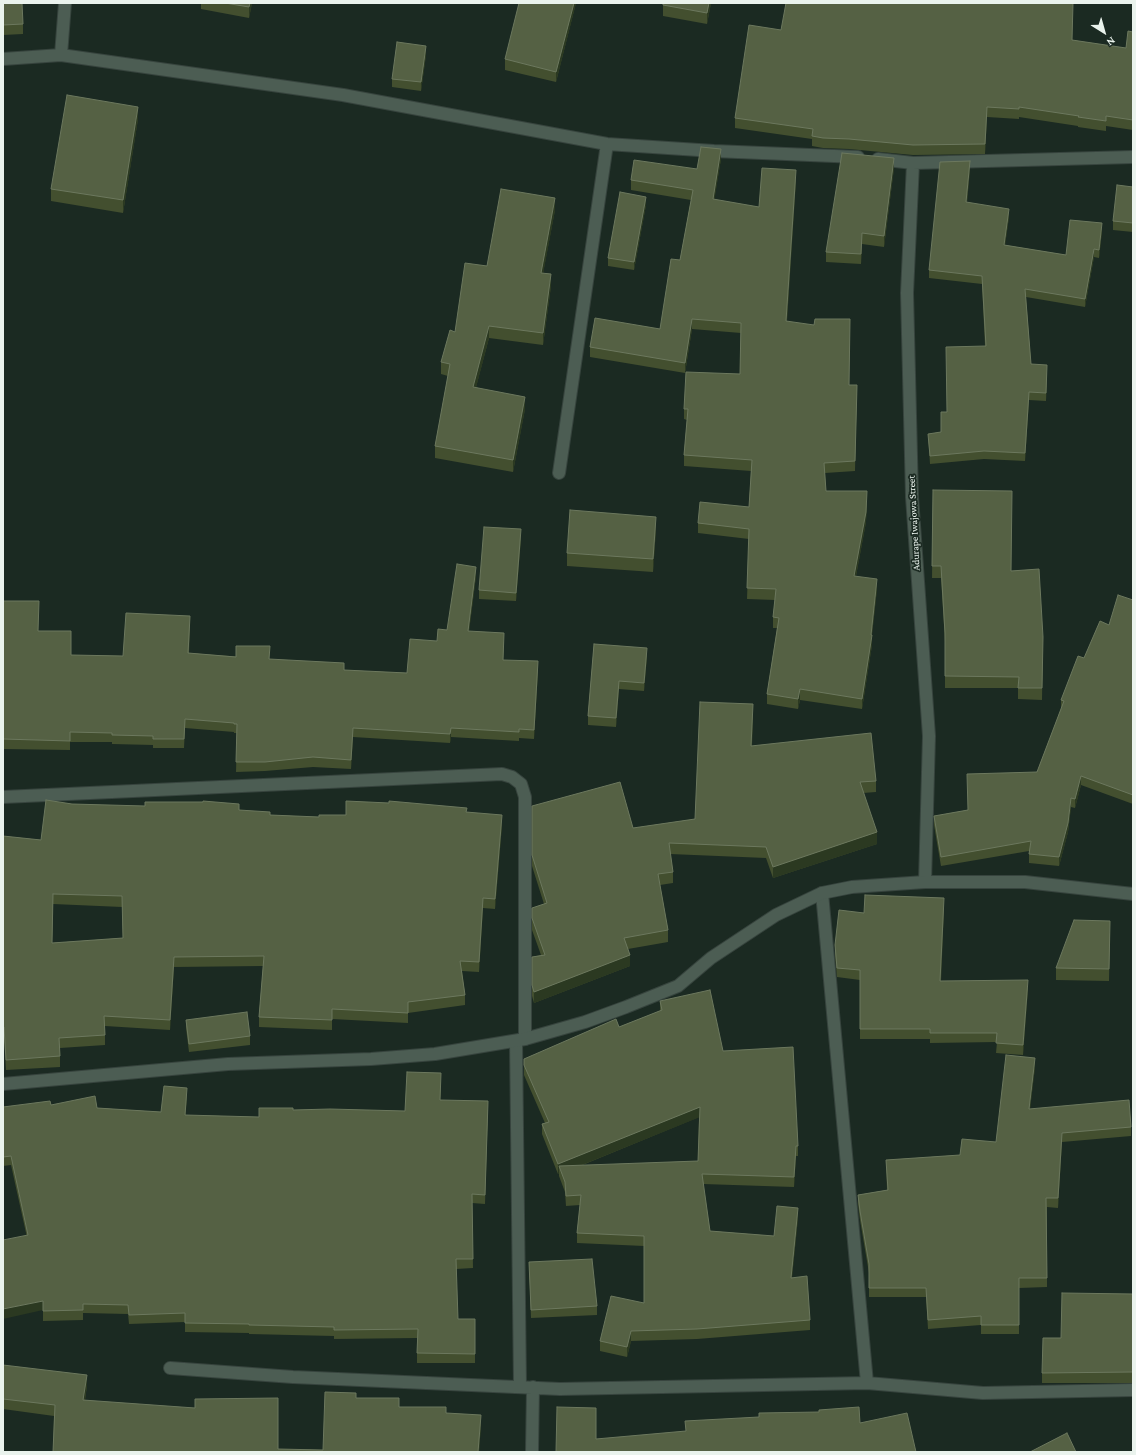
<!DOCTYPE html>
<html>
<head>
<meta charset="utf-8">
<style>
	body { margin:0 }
	#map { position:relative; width:1136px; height:1455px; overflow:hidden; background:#1b2a22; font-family:"Crimson Pro",serif }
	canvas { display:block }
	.frame { position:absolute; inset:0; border:4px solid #eaf3ed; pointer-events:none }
	.north { position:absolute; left:1084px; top:12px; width:40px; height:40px; -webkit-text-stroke:3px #1b2a22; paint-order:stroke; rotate:143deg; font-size:11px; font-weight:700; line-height:16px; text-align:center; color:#eaf3ed }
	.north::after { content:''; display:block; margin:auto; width:14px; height:18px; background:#eaf3ed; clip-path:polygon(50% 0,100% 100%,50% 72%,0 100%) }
</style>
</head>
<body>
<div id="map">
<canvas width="1136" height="1455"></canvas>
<div class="frame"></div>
<div class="north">N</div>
</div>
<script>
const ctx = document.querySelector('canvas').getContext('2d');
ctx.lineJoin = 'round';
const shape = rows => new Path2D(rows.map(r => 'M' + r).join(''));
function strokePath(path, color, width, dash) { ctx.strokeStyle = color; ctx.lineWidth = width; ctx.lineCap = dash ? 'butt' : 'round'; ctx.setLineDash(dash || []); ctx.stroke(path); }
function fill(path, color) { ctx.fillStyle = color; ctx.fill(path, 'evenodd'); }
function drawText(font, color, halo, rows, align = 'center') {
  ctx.font = font + ' "Crimson Pro",serif'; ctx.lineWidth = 3.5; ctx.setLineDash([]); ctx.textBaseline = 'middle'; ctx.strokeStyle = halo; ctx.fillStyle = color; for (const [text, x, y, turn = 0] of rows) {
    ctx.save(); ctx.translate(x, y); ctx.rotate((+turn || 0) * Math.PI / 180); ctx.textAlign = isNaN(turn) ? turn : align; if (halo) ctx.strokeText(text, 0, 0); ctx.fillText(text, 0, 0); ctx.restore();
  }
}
const street = shape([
	[61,55,65,3],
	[3,59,61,55,343,95,607,144,714,151,858,157],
	[878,159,913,163,1133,157],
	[913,163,907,293,912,497,929,736,925,882],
	[559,473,607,144],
	[3,797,502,774,512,777,521,784,525,797,525,1039],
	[822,893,867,1383],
	[516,1041,520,1387],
	[170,1368,293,1377,560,1389,867,1383,983,1393,1133,1390],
	[532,1452,533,1387]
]);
const secondary = shape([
	[3,1084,228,1064,371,1059,435,1054,525,1039,585,1022,626,1007,678,986,711,958,776,915,822,893,852,887,925,882,1025,882,1133,894]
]);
strokePath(street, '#37443e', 14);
strokePath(secondary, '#37443e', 14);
strokePath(street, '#4c5d53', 12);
strokePath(secondary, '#4c5d53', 12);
fill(shape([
	[3,3,23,24,23,34,3,35],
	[201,3,252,3,249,18,201,9],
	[576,3,556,82,505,70,505,59],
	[663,3,711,3,707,24,663,16],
	[781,30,1072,40,1126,48,1133,32,1133,130,1106,126,1106,131,1078,127,1078,126,1019,117,1019,119,987,117,985,154,913,155,849,149,823,148,812,146,812,139,735,128,735,118],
	[426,55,421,91,392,87,392,79],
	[138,119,123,213,51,201,51,189],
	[721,159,714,200,759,207,796,180,787,321,849,385,857,385,855,471,825,473,826,491,867,501,866,522,856,576,877,589,872,635,872,645,862,709,800,700,798,709,767,704,767,694,777,628,773,628,773,617,775,600,747,599,749,539,698,533,698,523,749,507,751,471,684,466,684,455,687,420,684,419,684,409,740,374,741,333,692,329,685,373,590,357,590,347,660,329,680,260,691,200,631,190,631,180,697,169],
	[894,168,884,247,862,244,861,264,826,262,826,252],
	[970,169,967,203,1009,217,1005,245,1066,255,1102,231,1099,258,1094,257,1085,307,1026,297,1031,364,1047,373,1046,401,1029,400,1025,461,984,459,930,464,928,434,941,432,947,412,985,346,982,284,929,278,929,270],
	[1133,187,1133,232,1113,230,1113,221],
	[646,205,634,270,608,266,608,258],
	[555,210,543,273,551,286,543,345,489,338,476,387,525,409,513,472,435,458,435,446,448,376,441,374,441,362,455,332,487,266],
	[933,490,1011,571,1043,637,1042,700,1018,699,1018,688,945,688,945,642,941,578,932,578],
	[656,529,653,572,567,566,567,553],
	[521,538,516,601,479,599,479,590],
	[476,576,469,631,504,642,503,660,538,671,534,739,519,738,519,741,451,737,450,743,353,737,351,769,313,767,265,771,236,772,237,733,234,733,234,732,185,728,184,748,153,748,153,745,112,744,112,742,70,742,70,750,3,749,3,601,38,631,71,655,123,656,190,625,189,653,270,659,344,670,407,673,437,641,447,630],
	[1133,600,1133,804,1081,785,1075,808,1071,807,1068,832,1059,866,1029,863,1029,851,941,866,934,825,934,816,968,810,1037,772,1061,709,1061,700,1084,658,1109,625],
	[594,644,647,656,644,691,619,689,616,727,588,725,588,716],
	[753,715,752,746,876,781,876,792,863,793,877,844,773,878,766,858,670,854,673,872,673,883,660,885,668,930,668,942,628,949,630,966,534,1003,532,996,532,957,541,955,532,930,532,908,544,904,532,866,532,806,633,828,695,819],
	[72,804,239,810,270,815,319,817,467,812,502,825,495,909,483,908,479,972,462,971,465,995,465,1005,408,1013,408,1023,332,1019,332,1030,259,1027,259,1017,263,966,174,967,170,1030,105,1026,105,1045,60,1048,60,1067,6,1070,4,1038,3,1038,3,836,41,840],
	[53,904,122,907,123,938,52,943],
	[944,908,941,981,1028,989,1023,1055,996,1053,997,1042,930,1043,930,1039,860,1039,860,980,837,977,835,955,835,945,864,913],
	[1110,933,1109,981,1056,980,1056,968],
	[660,1001,723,1051,798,1146,798,1156,796,1156,794,1187,703,1184,710,1231,774,1236,798,1218,792,1277,810,1320,810,1330,697,1339,631,1341,627,1357,600,1351,600,1341,644,1303,644,1246,577,1243,577,1233,580,1205,566,1206,565,1192,559,1176,559,1174,558,1174,542,1134,542,1124,545,1123,524,1075,524,1059,619,1027,660,1011],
	[699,1117,698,1161,580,1166],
	[186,1020,250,1036,250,1045,189,1052,186,1028],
	[1035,1067,1030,1109,1131,1127,1131,1136,1062,1142,1058,1208,1047,1207,1047,1287,1019,1288,1019,1334,981,1334,981,1325,928,1329,926,1297,869,1297,869,1273,860,1220,858,1204,858,1195,887,1190,886,1160,960,1155,996,1142],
	[441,1082,440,1100,488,1110,485,1204,472,1203,473,1268,456,1269,458,1319,475,1319,475,1363,417,1363,417,1338,334,1339,334,1336,249,1334,249,1333,185,1332,185,1322,129,1324,128,1314,83,1313,83,1320,43,1321,43,1310,11,1165,3,1166,3,1107,51,1105,97,1108,161,1112,187,1097,185,1115,259,1117,293,1110,405,1111],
	[529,1262,597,1306,597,1315,531,1318],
	[1133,1294,1133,1383,1042,1383,1042,1373,1061,1338],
	[3,1365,87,1386,85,1400,278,1449,323,1450,356,1398,399,1407,446,1413,481,1425,479,1452,53,1452,54,1416,3,1409]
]), '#434f2f');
fill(shape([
	[250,3,252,3,249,18,249,7],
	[574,3,576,3,556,82,556,72],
	[709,3,711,3,707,24,707,13],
	[426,46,426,55,421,91,421,82],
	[138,107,138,119,123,213,123,200],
	[987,107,987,117,985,154,985,144],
	[721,149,721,159,713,209,713,199],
	[894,158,894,168,884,247,884,236],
	[970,161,970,169,966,210,966,202],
	[796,170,796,180,786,332,786,321],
	[646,197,646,205,634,270,634,262],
	[555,198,555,210,541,285,541,273],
	[1009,209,1009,217,1004,253,1004,245],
	[1102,223,1102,231,1099,258,1099,250],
	[862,233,862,244,861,264,861,254],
	[1094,249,1094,257,1085,307,1085,299],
	[551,274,551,286,543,345,543,333],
	[692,319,692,329,685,373,685,363],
	[489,326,489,338,473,399,473,387],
	[1047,365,1047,373,1046,401,1046,393],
	[1029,392,1029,400,1025,461,1025,453],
	[525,397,525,409,513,472,513,460],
	[867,491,866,522,854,586,854,576],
	[656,517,656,529,653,572,653,559],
	[521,529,521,538,516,601,516,593],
	[476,567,476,576,468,640,468,631],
	[877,579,877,589,871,641,872,635,872,645,862,709,862,699,871,635],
	[647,648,647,656,644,691,644,683],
	[538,661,538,671,534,739,534,730],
	[619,681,619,689,616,727,616,718],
	[800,689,800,700,798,709,798,699],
	[753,704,753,715,751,757,751,746],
	[353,728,353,737,351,769,351,760],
	[451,728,451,737,450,743,450,734],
	[1081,776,1081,785,1075,808,1075,799],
	[1071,798,1071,807,1068,832,1059,866,1059,857],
	[502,815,502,825,495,909,495,899],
	[877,832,877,844,773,878,773,867],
	[483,898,483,908,479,972,479,962],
	[944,898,944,908,940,991,940,981],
	[630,955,630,966,534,1003,534,992],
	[174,957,174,967,170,1030,170,1020],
	[1028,980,1028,989,1023,1055,1023,1045],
	[1035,1058,1035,1067,1029,1118,1029,1109],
	[187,1088,187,1097,185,1124,185,1115],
	[700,1107,700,1117,562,1173,559,1166,559,1174,558,1174,558,1164],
	[1062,1133,1062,1142,1058,1208,1058,1198],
	[796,1146,796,1156,794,1187,794,1177],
	[798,1208,798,1218,791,1287,791,1278],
	[43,1301,43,1310,3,1319,3,1309],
	[631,1331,631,1341,627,1357,627,1347],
	[87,1375,87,1386,83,1410,83,1400],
	[481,1415,481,1425,479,1452,478,1452]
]), '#2b3921');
const building = shape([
	[3,3,22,3,23,24,3,25,3,3],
	[225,3,250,3,249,7,225,3],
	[519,3,574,3,556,72,505,59,519,3],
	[663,3,709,3,707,13,663,5,663,3],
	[786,3,1073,3,1072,40,1126,48,1128,31,1133,32,1133,120,1106,116,1106,121,1078,117,1079,116,1019,107,1019,109,987,107,985,144,913,145,849,139,823,138,812,136,813,129,735,118,749,25,781,30,786,3],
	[397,42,426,46,421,82,392,79,397,42],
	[67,95,138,107,123,200,51,189,67,95],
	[701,147,721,149,713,199,759,207,762,168,796,170,786,321,814,325,815,319,850,319,849,385,857,385,855,461,824,463,826,491,867,491,866,512,854,576,877,579,871,635,872,635,862,699,800,689,798,699,767,694,779,618,773,617,776,589,747,588,749,529,698,523,700,502,749,507,752,460,684,455,688,409,684,409,686,372,740,374,741,323,692,319,685,363,590,347,595,318,660,329,671,259,680,260,693,190,631,180,634,160,697,169,701,147],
	[842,153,894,158,884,236,862,233,861,254,826,252,842,153],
	[970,161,966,202,1009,209,1004,245,1066,255,1070,220,1102,223,1099,250,1094,249,1085,299,1025,289,1031,364,1047,365,1046,393,1029,392,1025,453,984,451,930,456,928,434,941,432,941,412,947,412,946,347,986,346,982,276,929,270,940,162,970,161],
	[1117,185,1133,187,1133,223,1113,221,1117,185],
	[501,189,555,198,541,273,551,274,543,333,489,326,473,387,525,397,513,460,435,446,450,364,441,362,450,330,455,332,465,263,487,266,501,189],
	[620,192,646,197,634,262,608,258,620,192],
	[933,490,1012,491,1011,571,1039,569,1043,637,1042,688,1018,688,1019,677,945,676,945,633,941,566,932,566,933,490],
	[570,510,656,517,653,559,567,553,570,510],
	[484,527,521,529,516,593,479,590,484,527],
	[457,564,476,567,468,631,504,633,503,660,538,661,534,730,519,729,519,732,451,728,450,734,353,728,351,760,313,757,265,762,236,762,237,724,234,724,234,723,185,719,184,739,153,739,153,736,112,735,112,733,70,732,70,741,3,739,3,601,39,601,38,631,71,631,71,655,123,656,126,613,190,616,188,653,236,657,236,646,270,646,269,659,344,663,344,670,407,673,410,639,437,641,438,629,447,630,457,564],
	[1118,595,1133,600,1133,795,1081,776,1075,799,1071,798,1068,823,1059,857,1029,854,1031,841,941,857,934,816,968,810,967,774,1037,772,1064,701,1061,700,1078,656,1084,658,1100,621,1109,625,1118,595],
	[594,644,647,648,644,683,619,681,616,718,588,716,594,644],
	[700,702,753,704,751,746,871,733,876,781,860,782,877,832,773,867,766,847,669,843,673,872,658,874,668,930,624,938,630,955,534,992,532,985,532,957,545,955,532,918,532,908,547,903,532,855,532,806,620,782,633,828,695,819,700,702],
	[46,800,72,804,145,806,145,802,203,802,203,801,239,804,239,810,270,812,270,815,319,817,319,815,346,815,346,801,389,803,389,801,467,808,466,812,502,815,495,899,483,898,479,962,460,961,465,995,408,1002,408,1013,332,1009,332,1020,259,1017,264,956,174,957,170,1020,104,1016,105,1035,59,1038,60,1056,6,1060,4,1027,3,1027,3,836,41,840,46,800],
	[53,894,122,896,123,938,52,943,53,894],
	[865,895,944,898,940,981,1028,980,1023,1045,996,1043,997,1033,930,1033,930,1029,860,1029,860,970,837,968,835,945,839,910,864,913,865,895],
	[1074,920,1110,921,1109,969,1056,968,1074,920],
	[710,990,723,1051,793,1047,798,1146,796,1146,794,1177,702,1174,710,1231,774,1236,777,1206,798,1208,791,1278,807,1276,810,1320,697,1329,631,1331,627,1347,600,1341,611,1296,644,1303,644,1236,577,1233,581,1195,566,1196,565,1182,559,1166,698,1161,700,1107,558,1164,542,1124,549,1122,524,1065,524,1059,616,1019,619,1027,662,1010,660,1001,710,990],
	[247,1012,250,1036,189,1044,186,1020,247,1012],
	[1006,1055,1035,1058,1029,1109,1129,1100,1131,1127,1062,1133,1058,1198,1046,1198,1047,1278,1019,1278,1019,1325,981,1325,981,1316,928,1320,926,1288,869,1288,869,1264,860,1211,858,1195,888,1190,886,1160,960,1155,962,1139,996,1142,1006,1055],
	[407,1072,441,1073,440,1100,488,1101,485,1195,472,1194,473,1259,456,1259,458,1319,475,1319,475,1354,417,1353,418,1329,334,1330,334,1327,249,1325,249,1324,185,1323,185,1313,129,1315,128,1305,83,1304,83,1310,43,1311,43,1301,3,1309,3,1240,28,1235,11,1156,3,1157,3,1107,50,1101,51,1105,95,1096,97,1108,161,1112,164,1086,187,1088,185,1115,259,1117,259,1108,293,1108,293,1110,330,1109,405,1111,407,1072],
	[592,1259,597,1306,531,1310,529,1262,592,1259],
	[1062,1293,1133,1294,1133,1372,1042,1373,1043,1338,1061,1338,1062,1293],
	[3,1365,87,1375,83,1400,195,1408,195,1399,278,1398,278,1449,323,1450,325,1392,356,1393,356,1398,399,1398,399,1407,446,1407,446,1413,481,1415,478,1452,53,1452,55,1405,3,1399,3,1365],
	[557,1407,596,1408,596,1439,686,1431,685,1421,759,1417,759,1413,819,1412,819,1410,859,1407,860,1423,907,1413,916,1452,556,1452,557,1407],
	[1067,1433,1076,1452,1030,1452,1067,1433]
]);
fill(building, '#556144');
strokePath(building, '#6c785e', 1);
drawText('10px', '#eaf3ed', '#1b2a22', [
	["Adurape Iwajowa Street",914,523,-93]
]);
</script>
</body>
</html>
